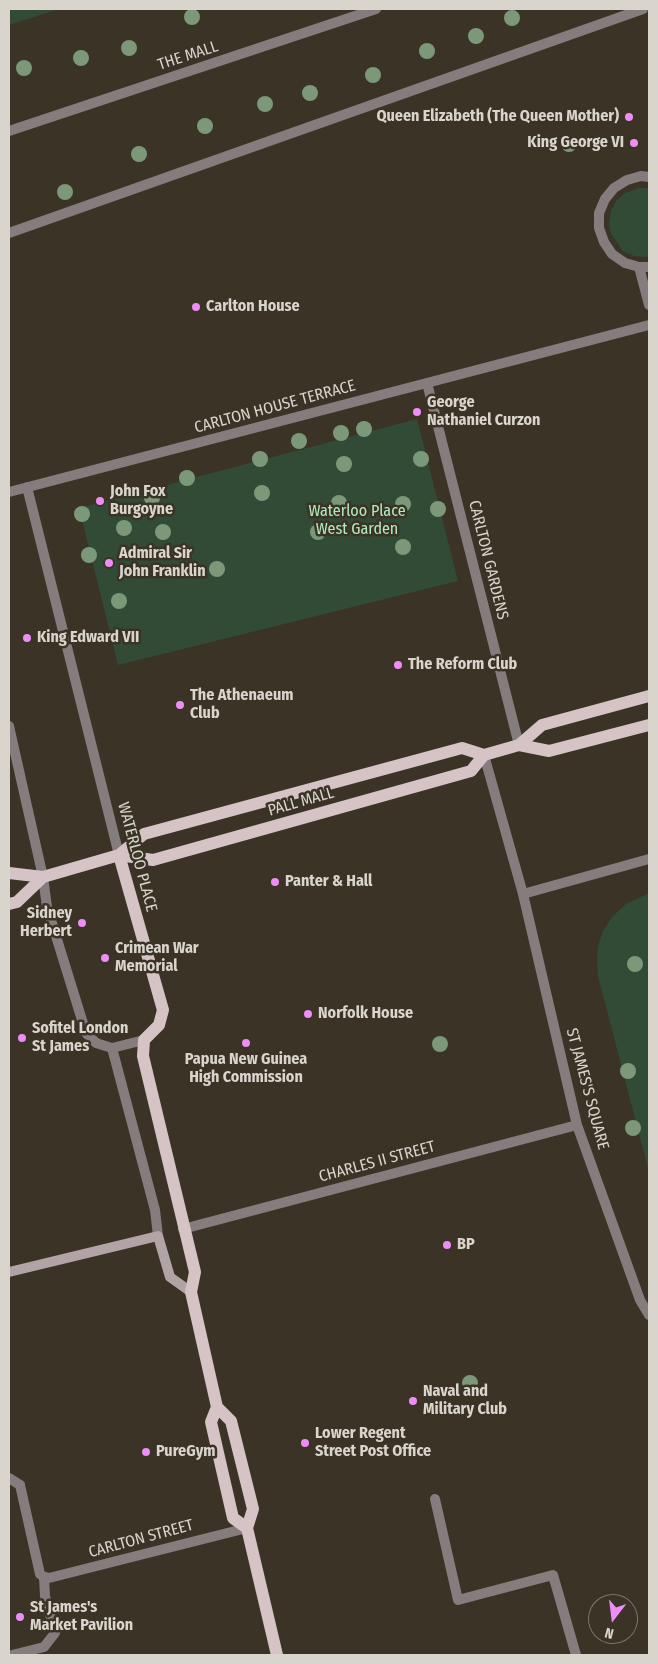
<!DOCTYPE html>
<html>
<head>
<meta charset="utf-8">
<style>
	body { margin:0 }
	#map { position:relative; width:658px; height:1664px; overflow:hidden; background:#3a3326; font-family:"Fira Sans Condensed",sans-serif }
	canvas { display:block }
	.frame { position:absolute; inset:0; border:10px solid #d9d5cd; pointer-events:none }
	.north { position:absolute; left:588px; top:1594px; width:50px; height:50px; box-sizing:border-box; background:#3a3326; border:1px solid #7a7469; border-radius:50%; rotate:195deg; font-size:14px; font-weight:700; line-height:20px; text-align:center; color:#d9d5cd }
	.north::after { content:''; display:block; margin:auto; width:18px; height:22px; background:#ee8cf8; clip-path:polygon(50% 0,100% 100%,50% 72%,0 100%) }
</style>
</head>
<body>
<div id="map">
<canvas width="658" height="1664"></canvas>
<div class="frame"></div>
<div class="north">N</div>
</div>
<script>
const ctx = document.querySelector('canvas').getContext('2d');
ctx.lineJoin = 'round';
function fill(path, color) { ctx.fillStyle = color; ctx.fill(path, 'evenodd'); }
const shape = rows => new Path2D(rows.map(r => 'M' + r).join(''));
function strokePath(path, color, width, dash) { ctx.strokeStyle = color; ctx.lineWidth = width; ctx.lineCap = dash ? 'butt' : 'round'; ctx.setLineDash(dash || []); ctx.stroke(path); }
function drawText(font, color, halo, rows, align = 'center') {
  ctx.font = font + ' "Fira Sans Condensed",sans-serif'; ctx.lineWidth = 5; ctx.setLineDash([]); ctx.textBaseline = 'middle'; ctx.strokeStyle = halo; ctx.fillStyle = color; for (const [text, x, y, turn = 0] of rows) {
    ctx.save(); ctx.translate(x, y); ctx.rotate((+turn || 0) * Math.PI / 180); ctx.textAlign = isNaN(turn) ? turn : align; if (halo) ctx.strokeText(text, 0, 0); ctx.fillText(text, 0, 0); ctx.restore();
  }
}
fill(shape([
	[9,9,59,9,9,25],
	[639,188,649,188,649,256,645,257,634,256,623,251,611,234,609,223,611,211,616,201,625,193],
	[417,419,458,581,118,665,79,508],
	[649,893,649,1172,598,976,597,961,598,946,603,931,612,917,626,904]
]), '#324b37');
strokePath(shape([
	[9,233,643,9]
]), '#857c7d', 10);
strokePath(shape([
	[9,1478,20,1485],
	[44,1577,45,1596,55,1633,44,1647],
	[12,1655,44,1647]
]), '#857c7d', 10);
strokePath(shape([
	[649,177,641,176,627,180,614,188,605,199,599,213,599,228,604,242,612,254,625,263,639,267,649,267],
	[639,267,649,305],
	[427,383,519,745],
	[27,487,119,855],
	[9,492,649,325],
	[9,726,43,877],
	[484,755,523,894,577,1125,640,1300,649,1315],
	[523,894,649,859],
	[183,1229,577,1125],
	[20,1485,40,1574,44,1577,49,1578,247,1528],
	[435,1499,458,1600,553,1575,576,1655]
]), '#857c7d', 10);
strokePath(shape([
	[9,131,376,9],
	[43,877,47,907,86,1033,96,1043,112,1048,155,1210,158,1236],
	[112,1048,144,1040]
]), '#857c7d', 10);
strokePath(shape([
	[9,1272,158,1236,170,1277,191,1292]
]), '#b2a4a6', 10);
strokePath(shape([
	[519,745,542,725,649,696],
	[119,855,163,1010,159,1025,144,1040,143,1056,195,1272,191,1292,217,1407,211,1422,233,1518,247,1528,277,1655],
	[119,855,153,860,471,771,484,755],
	[9,873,43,877,119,855,144,834,462,748,484,755,519,745,549,751,649,725],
	[9,904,17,902,43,877],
	[217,1407,231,1421,253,1509,247,1528]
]), '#d5c3c5', 12);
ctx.fillStyle = '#7b9979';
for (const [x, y] of [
	[192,17],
	[512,18],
	[476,36],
	[129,48],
	[427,51],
	[81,58],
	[24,68],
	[373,75],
	[310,93],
	[265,104],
	[205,126],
	[569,144],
	[139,154],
	[65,192],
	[364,429],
	[341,433],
	[299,441],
	[260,459],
	[421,459],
	[344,464],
	[187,478],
	[262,493],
	[152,498],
	[339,503],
	[403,504],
	[438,509],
	[82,514],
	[124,528],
	[163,532],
	[318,532],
	[403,547],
	[89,555],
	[217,569],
	[119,601],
	[635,964],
	[440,1044],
	[628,1071],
	[633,1128],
	[470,1383]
]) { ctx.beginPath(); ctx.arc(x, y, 8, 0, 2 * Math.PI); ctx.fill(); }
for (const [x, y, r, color] of [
	[629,117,5,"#ee8cf8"],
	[634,143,5,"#ee8cf8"],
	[196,307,5,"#ee8cf8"],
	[417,412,5,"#ee8cf8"],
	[100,501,5,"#ee8cf8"],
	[109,563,5,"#ee8cf8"],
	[27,638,5,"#ee8cf8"],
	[398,665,5,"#ee8cf8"],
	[180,705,5,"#ee8cf8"],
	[275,882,5,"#ee8cf8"],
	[82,923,5,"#ee8cf8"],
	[105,958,5,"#ee8cf8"],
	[308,1014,5,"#ee8cf8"],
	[22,1038,5,"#ee8cf8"],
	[246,1043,5,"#ee8cf8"],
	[447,1245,5,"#ee8cf8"],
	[413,1401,5,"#ee8cf8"],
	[305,1443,5,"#ee8cf8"],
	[146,1452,5,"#ee8cf8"],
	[20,1617,5,"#ee8cf8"]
]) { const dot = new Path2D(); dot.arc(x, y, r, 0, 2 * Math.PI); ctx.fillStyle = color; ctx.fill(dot); strokePath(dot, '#3a3326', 2); }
drawText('16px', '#d9d5cd', '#3a3326', [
	["THE MALL",188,56,-18],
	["CARLTON HOUSE TERRACE",275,407,-15],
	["CARLTON GARDENS",488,560,76],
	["PALL MALL",301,802,-16],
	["WATERLOO PLACE",137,857,75],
	["ST JAMES'S SQUARE",587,1089,75],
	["CHARLES II STREET",377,1162,-15],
	["CARLTON STREET",141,1539,-15]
]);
drawText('bold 16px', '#d9d5cd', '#3a3326', [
	["Queen Elizabeth (The Queen Mother)",619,117,"right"],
	["King George VI",624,143,"right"],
	["Carlton House",206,307],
	["George",427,403],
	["Nathaniel Curzon",427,421],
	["John Fox",110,492],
	["Burgoyne",110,510],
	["Admiral Sir",119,554],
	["John Franklin",119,572],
	["King Edward VII",37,638],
	["The Reform Club",408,665],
	["The Athenaeum",190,696],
	["Club",190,714],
	["Panter & Hall",285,882],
	["Sidney",72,914,"right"],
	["Herbert",72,932,"right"],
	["Crimean War",115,949],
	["Memorial",115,967],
	["Norfolk House",318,1014],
	["Sofitel London",32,1029],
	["St James",32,1047],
	["Papua New Guinea",246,1060,"center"],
	["High Commission",246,1078,"center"],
	["BP",457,1245],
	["Naval and",423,1392],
	["Military Club",423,1410],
	["Lower Regent",315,1434],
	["Street Post Office",315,1452],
	["PureGym",156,1452],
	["St James's",30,1608],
	["Market Pavilion",30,1626]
], 'left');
drawText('16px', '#b1ecbd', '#3a3326', [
	["Waterloo Place",357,512],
	["West Garden",357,530]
]);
</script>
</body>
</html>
